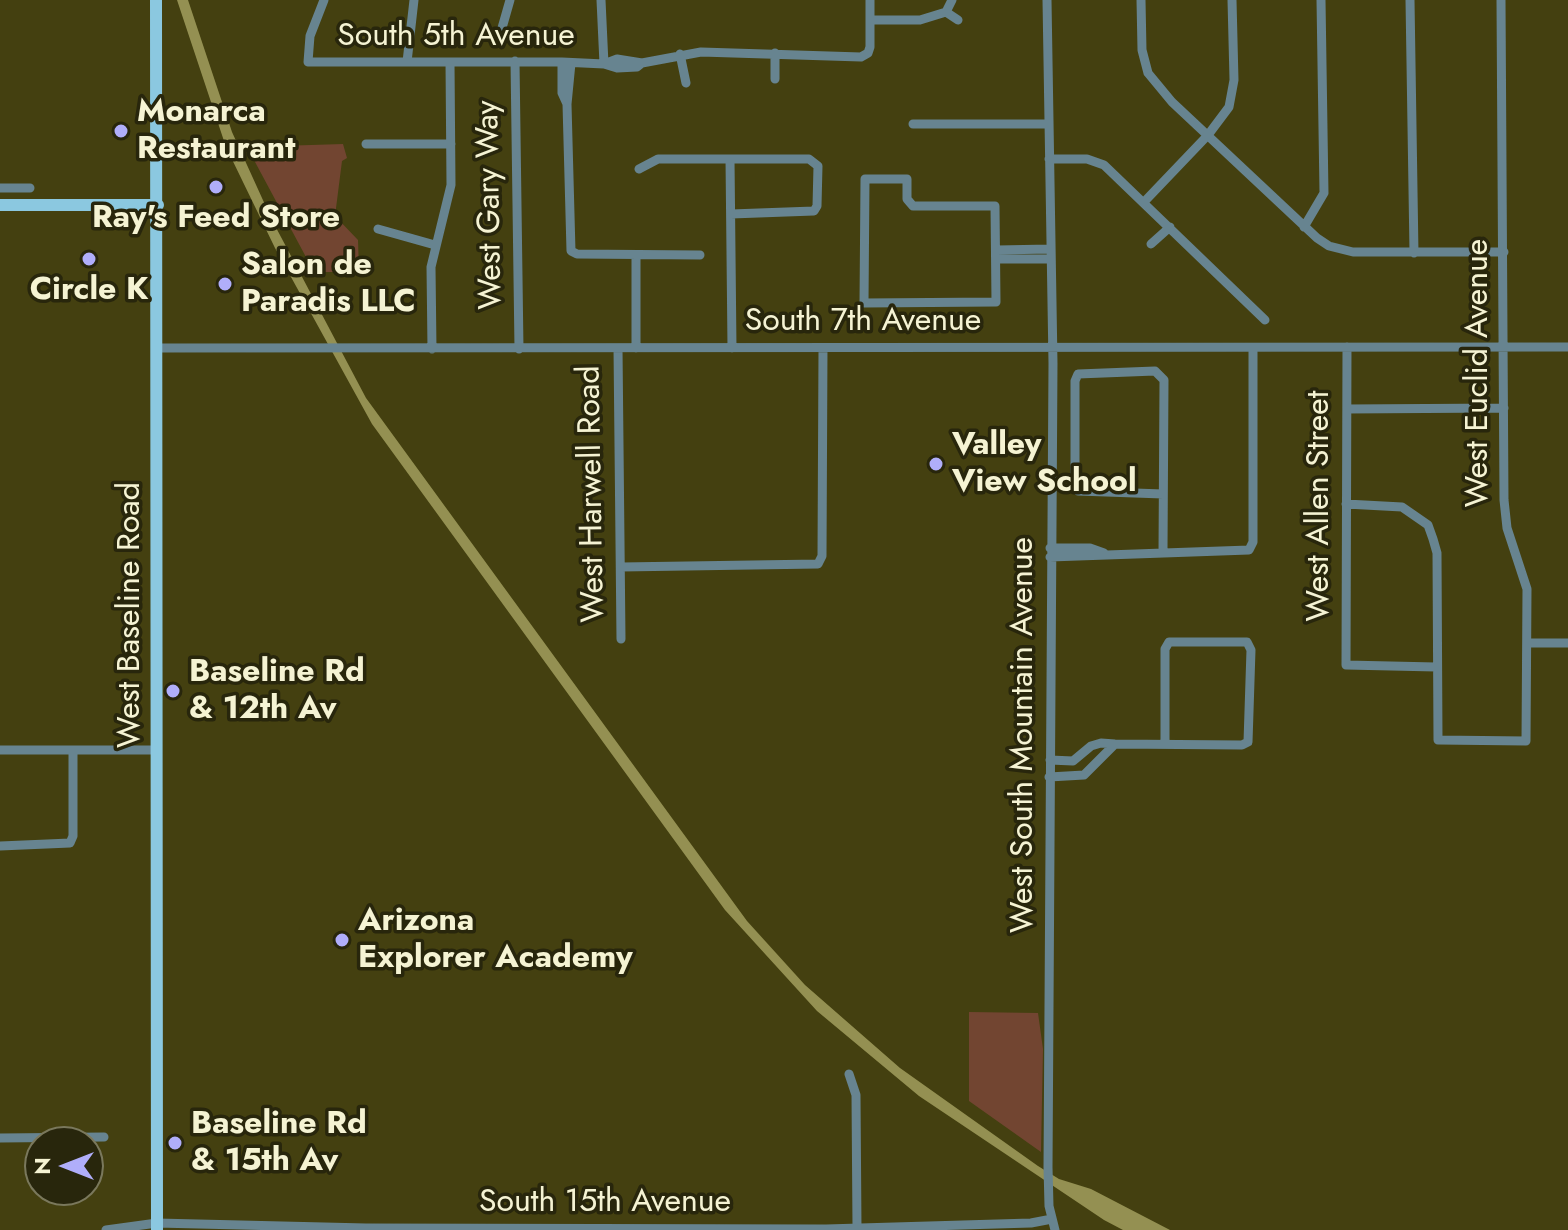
<!DOCTYPE html>
<html>
<head>
<meta charset="utf-8">
<style>
	body { margin:0 }
	#map { position:relative; width:1568px; height:1230px; overflow:hidden; background:#444010; font-family:Jost,sans-serif }
	canvas { display:block }
	.north { position:absolute; left:24px; top:1126px; width:80px; height:80px; box-sizing:border-box; background:#28260c; border:2px solid #7a785c; border-radius:50%; rotate:270deg; font-size:22px; font-weight:700; line-height:32px; text-align:center; color:#f5f3d3 }
	.north::after { content:''; display:block; margin:auto; width:28px; height:36px; background:#b0aefa; clip-path:polygon(50% 0,100% 100%,50% 72%,0 100%) }
</style>
</head>
<body>
<div id="map">
<canvas width="1568" height="1230"></canvas>
<div class="north">N</div>
</div>
<script>
const ctx = document.querySelector('canvas').getContext('2d');
ctx.lineJoin = 'round';
function fill(path, color) { ctx.fillStyle = color; ctx.fill(path, 'evenodd'); }
const shape = rows => new Path2D(rows.map(r => 'M' + r).join(''));
function strokePath(path, color, width, dash) { ctx.strokeStyle = color; ctx.lineWidth = width; ctx.lineCap = dash ? 'butt' : 'round'; ctx.setLineDash(dash || []); ctx.stroke(path); }
function drawText(font, color, halo, rows, align = 'center') {
  ctx.font = font + ' Jost,sans-serif'; ctx.lineWidth = 7; ctx.setLineDash([]); ctx.textBaseline = 'middle'; ctx.strokeStyle = halo; ctx.fillStyle = color; for (const [text, x, y, turn = 0] of rows) {
    ctx.save(); ctx.translate(x, y); ctx.rotate((+turn || 0) * Math.PI / 180); ctx.textAlign = isNaN(turn) ? turn : align; if (halo) ctx.strokeText(text, 0, 0); ctx.fillText(text, 0, 0); ctx.restore();
  }
}
fill(shape([
	[343,144,347,158,342,161,335,216,358,240,359,272,314,272,247,147],
	[969,1012,1038,1013,1043,1049,1041,1152,969,1101]
]), '#724531');
fill(shape([
	[177,0,188,0,232,132,272,220,366,398,747,921,805,985,900,1068,1038,1166,1059,1179,1091,1189,1170,1230,1123,1230,1104,1220,919,1096,817,1011,725,910,372,424,275,248,226,147]
]), '#949052');
strokePath(shape([
	[324,0,310,36,308,62,562,62,604,64,617,68,637,67,642,63,701,52,861,57,868,53,870,47,870,0],
	[601,0,604,64],
	[1047,0,1053,363,1048,1167,1049,1206,1055,1230],
	[1141,0,1142,50,1148,73,1172,102,1317,238,1329,246,1353,252,1504,252],
	[1410,0,1414,253],
	[946,12,958,20],
	[946,12,952,0],
	[870,20,920,20,946,12],
	[502,28,510,0],
	[680,54,686,83],
	[515,61,519,349],
	[407,62,414,0],
	[562,62,562,93,567,104],
	[571,63,567,104,571,251,577,254,700,255],
	[604,64,617,59,642,63],
	[775,79,775,53],
	[913,124,1049,124],
	[366,144,451,144],
	[730,159,732,348],
	[1049,159,1087,159,1104,165,1265,320],
	[639,169,658,159,809,159,818,166,817,206,814,211,731,214],
	[865,179,907,179,907,199,913,206,995,206,996,302,864,303,865,179],
	[0,188,30,188],
	[1144,202,1208,135,1229,107,1234,80,1232,0],
	[1304,227,1324,193,1321,0],
	[378,229,435,245],
	[1151,244,1170,227],
	[997,250,1050,249],
	[997,259,1051,259],
	[1347,347,1346,665,1436,667],
	[157,348,1568,347],
	[618,348,621,639],
	[636,348,636,255],
	[432,349,431,267,451,185,450,62],
	[1347,409,1504,408],
	[1163,494,1078,491,1075,483,1075,381,1078,374,1155,371,1164,380,1163,552],
	[1346,504,1402,507,1428,525,1433,539,1437,553,1438,740,1526,741,1527,589,1507,528,1504,500,1501,0],
	[1050,548,1090,548,1104,553],
	[1050,557,1249,550,1253,542,1253,348],
	[621,567,818,564,822,556,823,348],
	[1528,643,1568,643],
	[0,750,157,750],
	[1050,760,1073,761,1091,746,1101,743,1115,744,1242,745,1248,742,1251,650,1247,642,1169,642,1165,649,1165,744],
	[1049,777,1084,775,1115,744],
	[0,846,70,843,73,836,73,750],
	[849,1074,856,1095,857,1228],
	[0,1138,104,1137],
	[106,1230,157,1223,366,1228,826,1229,1031,1223,1052,1219]
]), '#678490', 9);
strokePath(shape([
	[156,0,157,1230],
	[0,205,158,205]
]), '#8bc8e0', 12);
for (const [x, y, r, color] of [
	[121,131,8,"#b0aefa"],
	[216,187,8,"#b0aefa"],
	[89,259,8,"#b0aefa"],
	[225,284,8,"#b0aefa"],
	[936,464,8,"#b0aefa"],
	[173,691,8,"#b0aefa"],
	[342,940,8,"#b0aefa"],
	[175,1143,8,"#b0aefa"]
]) { const dot = new Path2D(); dot.arc(x, y, r, 0, 2 * Math.PI); ctx.fillStyle = color; ctx.fill(dot); strokePath(dot, '#28260c', 3); }
drawText('32px', '#f5f3d3', '#28260c', [
	["South 5th Avenue",456,37],
	["West Gary Way",491,205,-91],
	["South 7th Avenue",863,322],
	["West Euclid Avenue",1479,373,-90],
	["West Harwell Road",593,494,-91],
	["West Allen Street",1320,506,-90],
	["West Baseline Road",131,615,-90],
	["West South Mountain Avenue",1024,735,-90],
	["South 15th Avenue",605,1203]
]);
drawText('bold 32px', '#f5f3d3', '#28260c', [
	["Monarca",137,113],
	["Restaurant",137,150],
	["Ray's Feed Store",216,219,"center"],
	["Salon de",241,266],
	["Paradis LLC",241,303],
	["Circle K",89,291,"center"],
	["Valley",952,446],
	["View School",952,483],
	["Baseline Rd",189,673],
	["& 12th Av",189,710],
	["Arizona",358,922],
	["Explorer Academy",358,959],
	["Baseline Rd",191,1125],
	["& 15th Av",191,1162]
], 'left');
</script>
</body>
</html>
